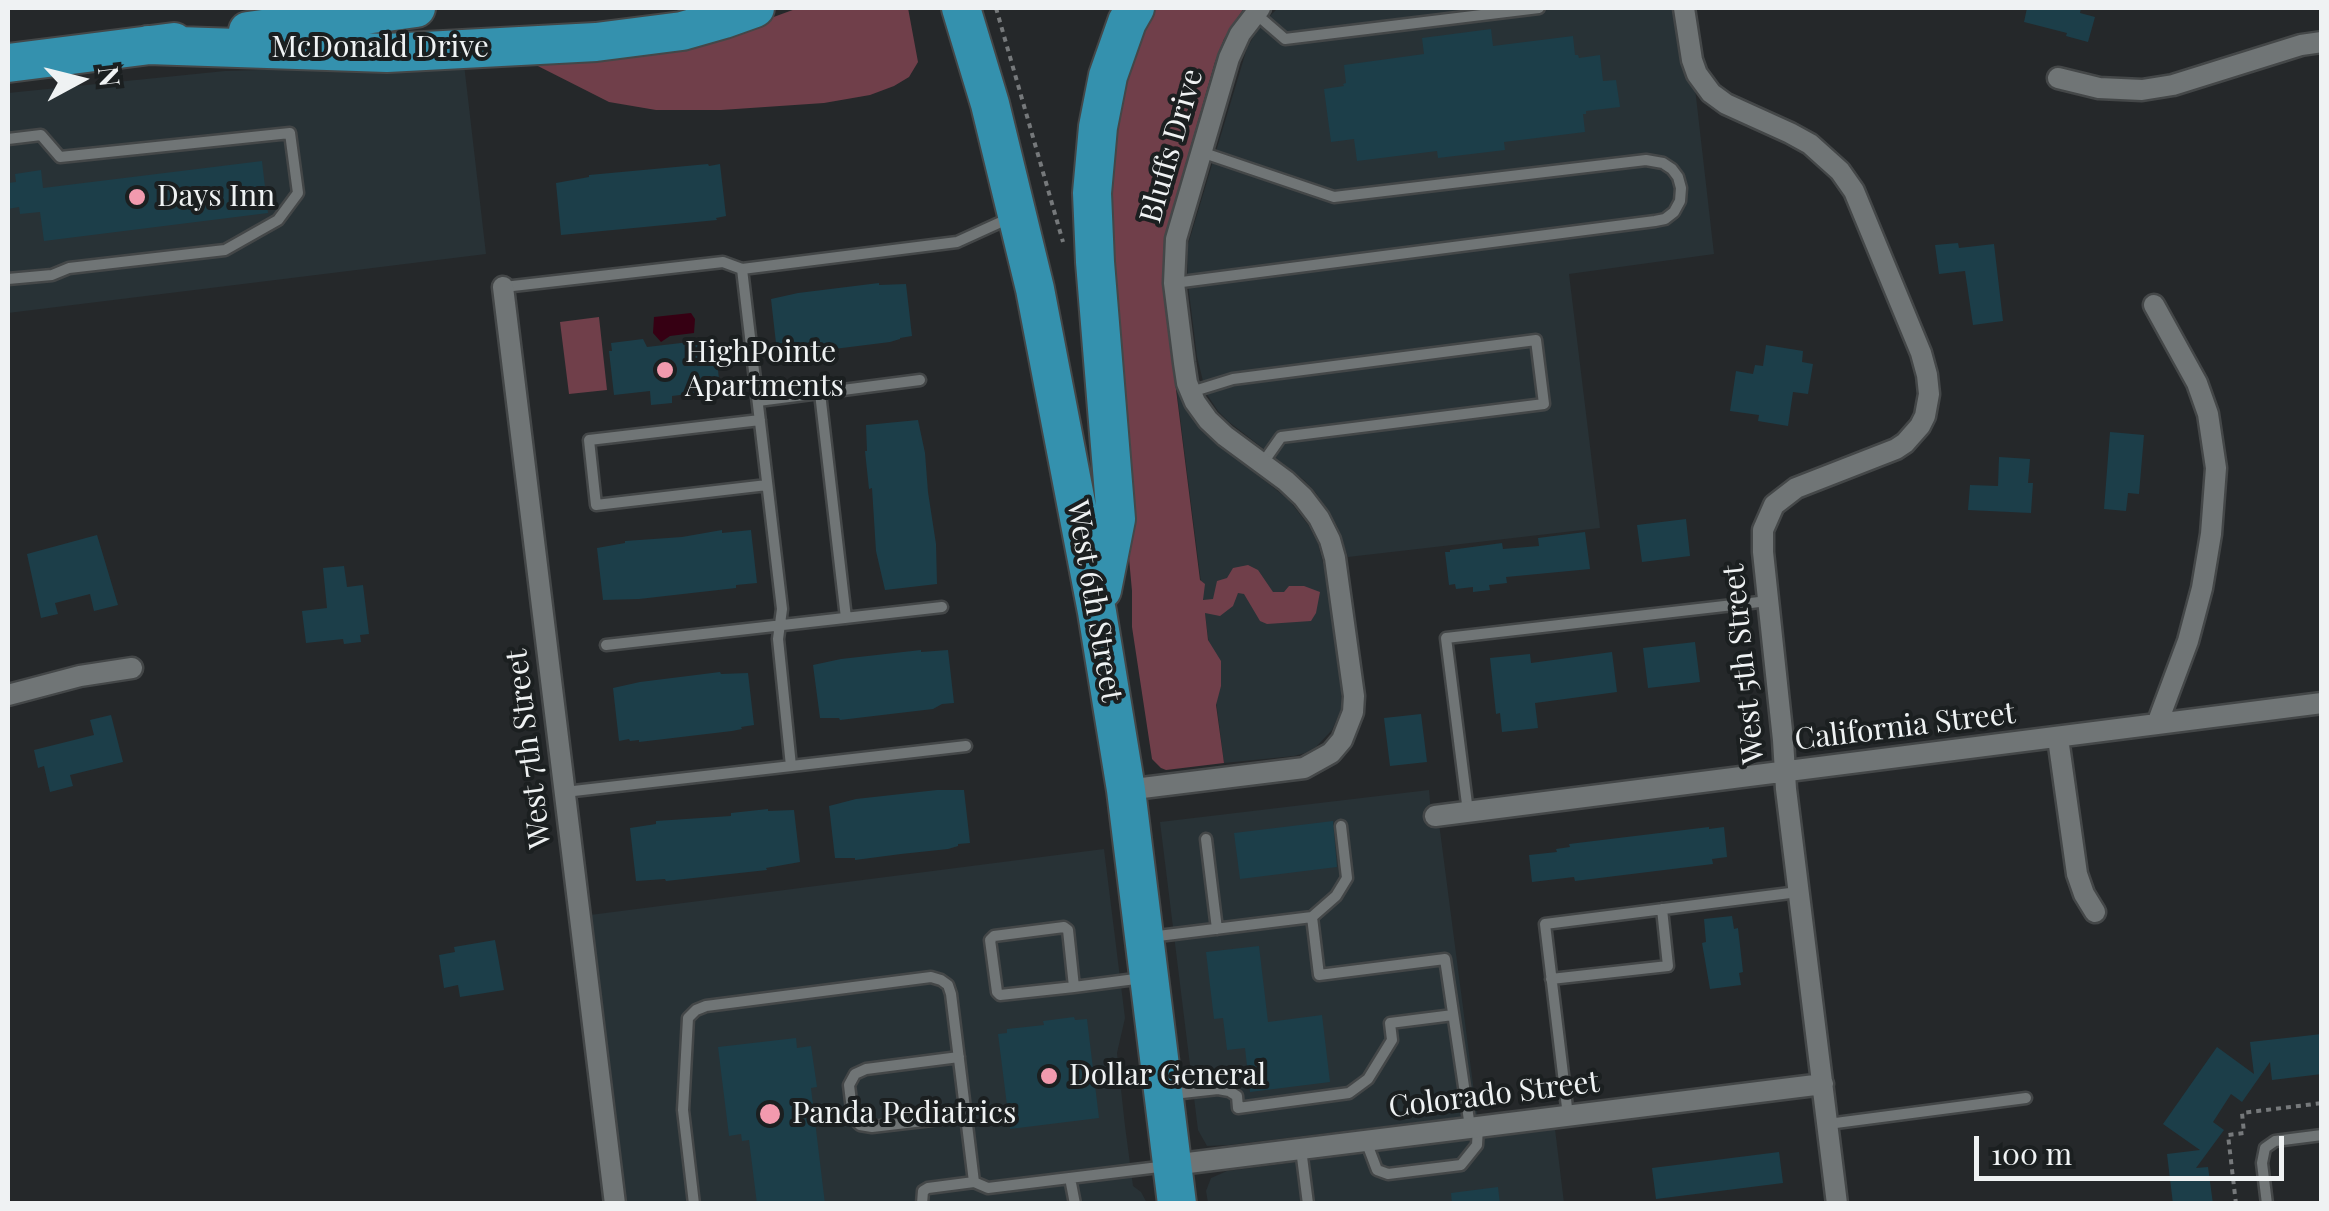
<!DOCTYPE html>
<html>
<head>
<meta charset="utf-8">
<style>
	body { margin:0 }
	#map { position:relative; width:2329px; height:1211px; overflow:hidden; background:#25282a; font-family:"Playfair Display",serif }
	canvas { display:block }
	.frame { position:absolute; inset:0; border:10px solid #eff2f3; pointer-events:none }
	.north { position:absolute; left:30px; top:30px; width:100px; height:100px; -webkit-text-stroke:8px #1b1f20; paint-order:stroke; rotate:83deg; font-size:28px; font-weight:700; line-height:40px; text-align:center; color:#eff2f3 }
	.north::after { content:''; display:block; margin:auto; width:35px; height:45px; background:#eff2f3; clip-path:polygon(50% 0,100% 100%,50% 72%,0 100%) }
	.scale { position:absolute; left:1974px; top:1136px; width:310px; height:45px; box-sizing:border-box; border:5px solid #eff2f3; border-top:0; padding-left:12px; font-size:30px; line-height:35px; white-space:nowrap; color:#eff2f3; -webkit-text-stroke:8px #1b1f20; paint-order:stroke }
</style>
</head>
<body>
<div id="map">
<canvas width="2329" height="1211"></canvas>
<div class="frame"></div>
<div class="north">N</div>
<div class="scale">100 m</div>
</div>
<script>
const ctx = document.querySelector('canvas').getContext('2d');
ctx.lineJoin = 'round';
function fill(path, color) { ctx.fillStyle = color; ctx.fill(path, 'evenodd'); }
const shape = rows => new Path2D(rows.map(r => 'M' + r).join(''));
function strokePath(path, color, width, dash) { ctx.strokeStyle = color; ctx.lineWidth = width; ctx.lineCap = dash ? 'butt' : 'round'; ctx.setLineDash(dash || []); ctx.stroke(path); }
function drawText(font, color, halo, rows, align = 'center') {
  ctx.font = font + ' "Playfair Display",serif'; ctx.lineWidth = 8; ctx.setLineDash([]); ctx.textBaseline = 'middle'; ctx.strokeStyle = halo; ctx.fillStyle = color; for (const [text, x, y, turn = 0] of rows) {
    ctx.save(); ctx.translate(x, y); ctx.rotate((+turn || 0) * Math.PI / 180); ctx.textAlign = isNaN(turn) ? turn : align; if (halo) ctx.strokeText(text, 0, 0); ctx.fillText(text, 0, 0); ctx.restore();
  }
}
fill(shape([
	[1278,8,1676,8,1695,88,1714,254,1569,274,1600,528,1348,557,1337,526,1316,493,1304,480,1229,422,1218,411,1206,393,1197,357,1188,284,1187,248,1247,48,1260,26],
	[464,64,486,254,8,313,8,93,225,71],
	[1175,377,1184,403,1207,435,1289,500,1309,526,1318,543,1326,575,1341,689,1341,710,1332,730,1316,747,1305,753,1294,756,1224,763],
	[1429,790,1432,823,1439,823,1477,1115,1229,1145,1207,1146,1198,1130,1160,822],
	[1104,849,1125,1018,1117,1053,1125,1126,1133,1186,1141,1192,1147,1203,626,1203,590,915],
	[1555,1129,1564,1203,1208,1203,1206,1191,1211,1178,1227,1171]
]), '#283236');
fill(shape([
	[798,8,908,8,918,62,909,77,894,86,870,95,824,103,721,110,656,110,609,102,526,60,733,32],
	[1152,8,1244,8,1224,39,1215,62,1164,239,1163,286,1200,580,1205,584,1203,600,1213,599,1217,581,1227,578,1233,568,1248,565,1258,570,1273,592,1284,592,1289,586,1304,586,1320,592,1316,613,1311,621,1267,624,1260,621,1244,594,1238,593,1233,606,1220,616,1205,613,1208,640,1221,661,1221,686,1216,705,1224,763,1166,770,1161,768,1152,759,1132,627,1132,591,1102,263,1119,92],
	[599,317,607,390,569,394,560,322]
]), '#703f4a');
fill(shape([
	[691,313,695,319,694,333,670,336,661,342,653,333,654,317]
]), '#360013');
fill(shape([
	[2027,8,2081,8,2080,13,2095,17,2088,42,2066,36,2067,33,2024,22],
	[1491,29,1493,46,1573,36,1575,55,1578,55,1579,58,1600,55,1603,81,1616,80,1620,107,1586,111,1586,114,1583,114,1585,132,1504,142,1505,150,1438,158,1437,151,1357,161,1354,139,1331,142,1324,89,1344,86,1343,84,1346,83,1344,65,1424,54,1422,38],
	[262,161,268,213,44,241,40,212,20,214,19,207,8,209,8,183,16,182,15,174,41,170,43,188],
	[708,164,709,166,720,164,726,216,716,218,717,220,561,235,556,183,589,177,589,175],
	[1958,243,1959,248,1994,244,2003,321,1973,325,1965,271,1939,274,1935,245],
	[879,283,879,285,906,284,912,336,900,338,900,339,890,342,842,348,797,353,797,351,777,352,771,299,798,293],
	[643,339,647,347,715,339,720,390,672,396,672,403,651,405,650,391,614,395,609,351,612,351,611,343],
	[1766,345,1803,351,1802,362,1813,364,1808,394,1793,392,1788,426,1758,421,1759,415,1730,411,1736,371,1753,374,1755,365,1763,366],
	[918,420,925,453,928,492,936,544,937,584,885,590,876,551,872,488,869,489,865,451,867,451,866,425],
	[2110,432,2144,435,2139,494,2128,493,2126,511,2104,509],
	[1999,457,2030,459,2028,483,2033,483,2031,513,1968,510,1970,485,1998,486],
	[1686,519,1690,556,1642,562,1637,525],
	[722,530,722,533,751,530,757,583,736,585,736,588,639,599,603,600,597,548,625,543,625,541,682,537],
	[1585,532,1590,569,1506,577,1507,583,1489,585,1490,590,1473,592,1473,587,1456,589,1455,584,1449,585,1445,552,1450,552,1450,550,1502,543,1503,549,1539,546,1538,538],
	[97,535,118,605,94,611,90,594,55,603,58,614,41,618,27,554],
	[344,566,347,587,363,585,369,634,360,635,361,642,344,644,343,639,306,643,302,611,327,608,323,568],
	[1695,642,1700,682,1648,688,1643,648],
	[921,650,921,652,948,650,954,703,942,704,933,709,840,720,839,718,820,718,813,665,841,659],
	[1612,652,1617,692,1535,703,1538,728,1502,732,1500,713,1496,714,1490,658,1530,654,1531,663],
	[720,672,721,674,748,673,754,725,741,727,742,729,732,731,639,742,639,740,630,741,629,739,619,741,613,688,640,682],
	[1421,714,1427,762,1390,766,1384,718],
	[111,715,123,762,70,775,73,786,50,792,44,766,38,768,34,750,94,735,90,720],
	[937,790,964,790,970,843,958,844,958,846,948,849,901,854,855,860,855,858,835,858,829,806,856,799],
	[768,809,768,811,794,810,800,862,766,868,767,870,666,881,665,879,636,881,630,828,656,824,656,821,731,816,731,813],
	[1333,821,1337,867,1240,879,1234,833],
	[1709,827,1709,829,1724,827,1727,857,1712,859,1713,864,1575,881,1574,877,1532,882,1529,855,1557,852,1556,849,1570,847,1569,844],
	[1732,916,1734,929,1738,928,1743,972,1739,973,1741,985,1710,989,1702,943,1706,942,1704,919],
	[495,940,504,990,460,997,458,985,444,988,439,955,455,952,454,947],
	[1259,946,1268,1022,1322,1015,1330,1082,1250,1092,1245,1048,1227,1050,1223,1018,1214,1019,1206,952],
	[1074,1017,1075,1020,1087,1019,1099,1118,1010,1129,998,1034,1007,1033,1007,1029,1044,1025,1043,1021],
	[2322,1034,2322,1074,2272,1080,2270,1062,2242,1102,2231,1094,2213,1122,2224,1130,2196,1168,2208,1167,2213,1204,2173,1204,2167,1154,2200,1150,2163,1124,2217,1047,2254,1074,2250,1042],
	[796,1038,797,1048,811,1046,817,1087,811,1088,825,1204,757,1204,749,1140,742,1141,741,1134,729,1136,718,1047],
	[1779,1152,1783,1183,1656,1199,1652,1168],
	[1498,1187,1500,1204,1452,1204,1451,1193]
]), '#1c3e49');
const lane = shape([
	[1256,14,1285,39,1539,8],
	[8,139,41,135,60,157,290,133,298,193,278,220,225,250,69,268,52,275,8,279],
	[742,269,782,609,778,639,791,766],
	[1174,283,1655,221,1665,219,1674,212,1680,201,1681,188,1678,177,1672,169,1663,163,1646,160,1334,197,1201,152],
	[504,287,723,262,742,269,957,242,1012,217],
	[1191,392,1233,379,1536,340,1544,404,1281,437,1262,464],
	[820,393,846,618],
	[758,401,920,380],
	[760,420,589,440,596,505,767,485],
	[606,645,942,607],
	[565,792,966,746],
	[1468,812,1446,638,1768,601],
	[1206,839,1217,929],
	[1312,917,1319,975,1445,959,1470,1127],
	[1150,937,1312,917,1336,896,1347,878,1341,826],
	[1551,979,1668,966,1662,909],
	[1074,987,1068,930,1064,927,994,936,990,940,997,992,1000,995,1074,987,1143,978],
	[959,1057,866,1069,855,1074,849,1085,853,1118,860,1125,872,1127,966,1116],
	[1173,1094,1218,1089,1229,1091,1237,1096,1238,1108,1349,1093,1368,1079,1392,1040,1390,1023,1453,1015],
	[1568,1116,1545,924,1798,892],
	[1828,1124,2026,1098],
	[1366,1141,1377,1170,1388,1174,1461,1165,1477,1145,1478,1127],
	[1301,1149,1308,1204],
	[1070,1178,1075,1204],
	[694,1204,683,1110,688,1018,696,1010,706,1006,931,977,941,980,948,985,951,994,974,1182],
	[922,1204,923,1191,928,1188,974,1182,988,1188,1167,1166],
	[2267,1204,2262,1163,2265,1148,2275,1141,2322,1135]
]);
const street = shape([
	[1684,8,1692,60,1697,74,1711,93,1726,104,1790,133,1810,144,1840,171,1854,191,1921,353,1927,375,1929,394,1925,416,1920,426,1905,443,1896,449,1796,488,1774,505,1763,530,1763,552,1783,740,1786,789,1837,1204],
	[2058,78,2099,88,2142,90,2173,85,2301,45,2322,42],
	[503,287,615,1204],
	[2154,305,2197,383,2208,414,2216,468,2211,534,2202,588,2188,641,2157,724],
	[8,695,80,676,132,668],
	[2058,738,2077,874,2084,894,2095,912],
	[1126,790,1304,768,1331,753,1342,740,1353,712,1354,696,1335,558,1330,540,1319,518,1303,497,1286,481,1225,436,1208,420,1195,402,1187,383,1184,363,1174,283,1176,239,1229,58,1240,34,1260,8],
	[1435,816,2322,703],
	[1172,1165,1823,1084]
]);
const highway = shape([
	[961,8,990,104,1035,289,1097,612,1126,790,1177,1204],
	[248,31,416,8],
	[148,45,387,53,596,42,682,31,724,19,755,8],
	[8,63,174,42],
	[1102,590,1116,519,1095,262,1092,193,1098,127,1108,76,1127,22,1135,8]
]);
strokePath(lane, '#444748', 15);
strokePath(street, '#444748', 25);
strokePath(highway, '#444748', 42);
strokePath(shape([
	[996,8,1063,242],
	[2236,1204,2228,1135,2244,1133,2242,1113,2322,1103]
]), '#76797b', 4, [5, 5]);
strokePath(lane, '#707576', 10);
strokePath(street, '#707576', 20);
strokePath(highway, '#3491ae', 38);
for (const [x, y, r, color] of [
	[137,197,10,"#f29aae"],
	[665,370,10,"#f29aae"],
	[1049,1076,10,"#f29aae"],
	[770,1114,12,"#f29aae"]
]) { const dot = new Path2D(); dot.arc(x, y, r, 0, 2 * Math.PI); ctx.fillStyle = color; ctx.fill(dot); strokePath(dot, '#1b1f20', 4); }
drawText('30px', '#eff2f3', '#1b1f20', [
	["McDonald Drive",380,48],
	["Bluffs Drive",1172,146,-74],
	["West 6th Street",1094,601,80],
	["West 5th Street",1744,664,-96],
	["California Street",1905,727,-7],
	["West 7th Street",529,749,-97],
	["Colorado Street",1494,1095,-7]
]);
drawText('30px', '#eff2f3', '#1b1f20', [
	["Days Inn",157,197],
	["HighPointe",685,353],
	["Apartments",685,387],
	["Dollar General",1069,1076],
	["Panda Pediatrics",792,1114]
], 'left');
</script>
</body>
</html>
